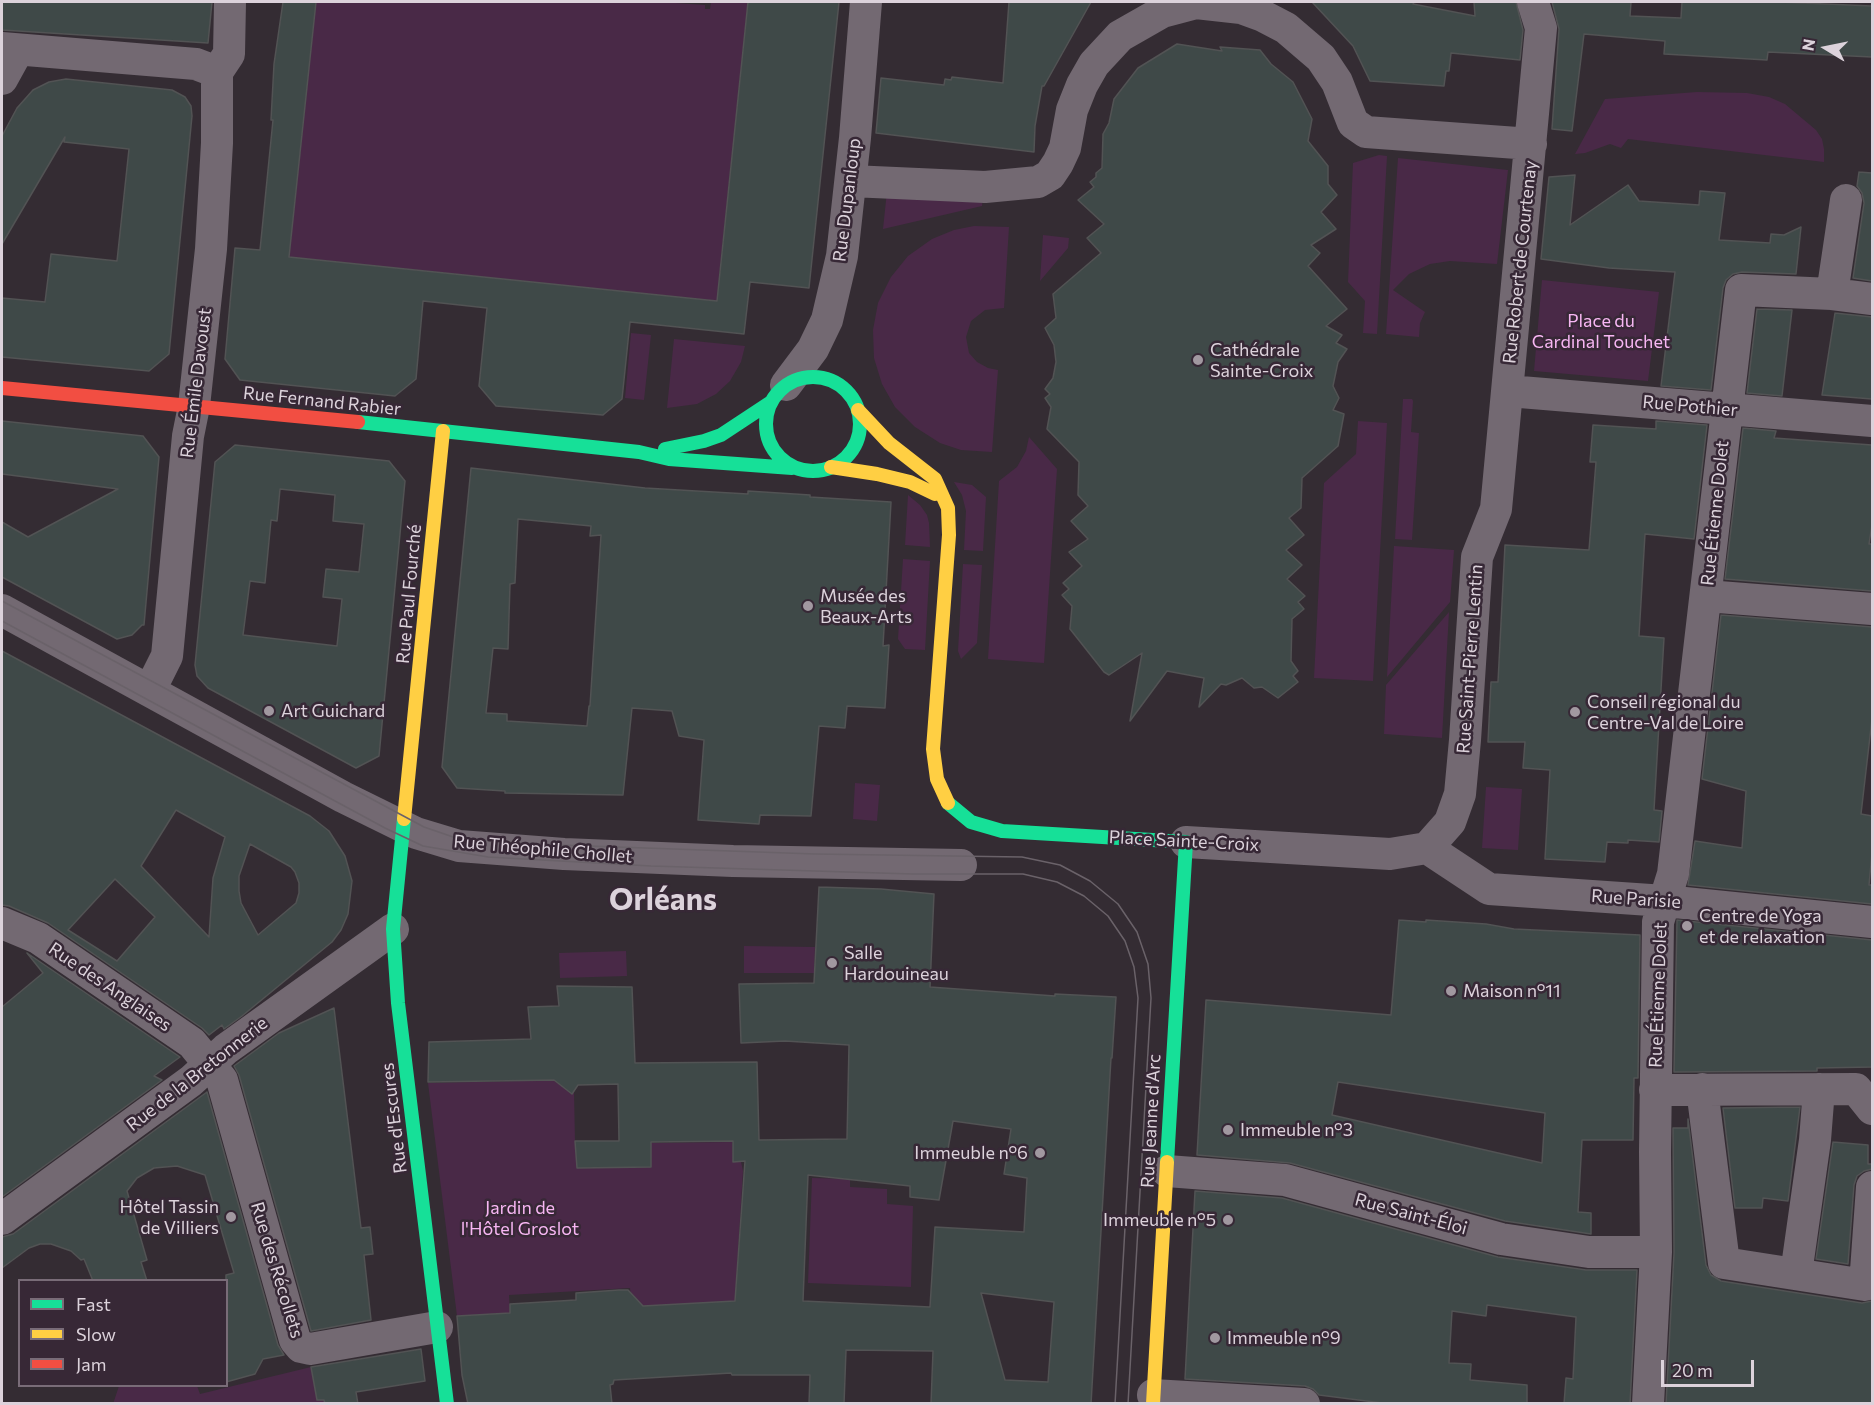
<!DOCTYPE html>
<html>
<head>
<meta charset="utf-8">
<style>
	body { margin:0 }
	#map { position:relative; width:1874px; height:1405px; overflow:hidden; background:#342c33; font-family:Commissioner,sans-serif }
	canvas { display:block }
	.frame { position:absolute; inset:0; border:3px solid #dcd2db; pointer-events:none }
	.legend { position:absolute; left:18px; top:1279px; width:210px; height:108px; box-sizing:border-box; background:#372836; border:2px solid #796c78; margin:0; padding:8px 10px; list-style:none; font-size:18px; color:#dcd2db }
	.legend li { display:flex; align-items:center; gap:12px; height:30px }
	.legend b { width:30px; border:2px solid #796c78 }
	.north { position:absolute; left:1796px; top:18px; width:60px; height:60px; -webkit-text-stroke:4px #372836; paint-order:stroke; rotate:280deg; font-size:16px; font-weight:700; line-height:24px; text-align:center; color:#dcd2db }
	.north::after { content:''; display:block; margin:auto; width:21px; height:27px; background:#dcd2db; clip-path:polygon(50% 0,100% 100%,50% 72%,0 100%) }
	.scale { position:absolute; left:1661px; top:1360px; width:93px; height:27px; box-sizing:border-box; border:3px solid #dcd2db; border-top:0; padding-left:8px; font-size:18px; line-height:21px; white-space:nowrap; color:#dcd2db; -webkit-text-stroke:4px #372836; paint-order:stroke }
</style>
</head>
<body>
<div id="map">
<canvas width="1874" height="1405"></canvas>
<div class="frame"></div>
<ul class="legend">
<li><b style="height:8px;background:#16e098"></b>Fast</li>
<li><b style="height:8px;background:#ffcf43"></b>Slow</li>
<li><b style="height:8px;background:#f24e42"></b>Jam</li>
</ul>
<div class="north">N</div>
<div class="scale">20 m</div>
</div>
<script>
const ctx = document.querySelector('canvas').getContext('2d');
ctx.lineJoin = 'round';
function fill(path, color) { ctx.fillStyle = color; ctx.fill(path, 'evenodd'); }
const shape = rows => new Path2D(rows.map(r => 'M' + r).join(''));
function strokePath(path, color, width, dash) { ctx.strokeStyle = color; ctx.lineWidth = width; ctx.lineCap = dash ? 'butt' : 'round'; ctx.setLineDash(dash || []); ctx.stroke(path); }
function drawText(font, color, halo, rows, align = 'center') {
  ctx.font = font + ' Commissioner,sans-serif'; ctx.lineWidth = 5; ctx.setLineDash([]); ctx.textBaseline = 'middle'; ctx.strokeStyle = halo; ctx.fillStyle = color; for (const [text, x, y, turn = 0] of rows) {
    ctx.save(); ctx.translate(x, y); ctx.rotate((+turn || 0) * Math.PI / 180); ctx.textAlign = isNaN(turn) ? turn : align; if (halo) ctx.strokeText(text, 0, 0); ctx.fillText(text, 0, 0); ctx.restore();
  }
}
fill(shape([
	[316,2,661,2,705,5,705,9,710,9,711,2,748,2,719,278,728,302,289,257],
	[1697,92,1747,93,1769,97,1785,104,1816,130,1822,139,1824,149,1824,162,1628,139,1621,148,1610,144,1585,153,1575,154,1605,99],
	[1379,155,1387,156,1377,334,1363,333,1365,301,1348,282,1353,163],
	[1398,158,1508,170,1497,264,1450,261,1430,264,1409,274,1393,290,1425,312,1420,323,1419,337,1386,334],
	[887,191,983,197,982,206,883,229],
	[974,226,1009,227,1004,308,985,310,971,321,966,337,969,353,977,362,988,368,998,370,992,452,961,450,940,443,915,427,895,407,882,384,874,358,873,330,878,303,891,277,908,256,932,239,954,230],
	[1043,235,1069,238,1068,248,1040,281],
	[1542,280,1659,292,1648,381,1534,371],
	[631,333,651,335,644,400,625,398],
	[674,339,745,346,741,362,730,381,716,394,697,404,667,408],
	[1403,399,1412,399,1413,401,1411,432,1419,433,1412,540,1395,539],
	[1358,421,1387,423,1373,681,1314,678,1324,483,1356,454],
	[1029,437,1057,469,1044,663,988,659,999,481,1017,467,1026,451],
	[954,482,972,485,986,497,983,551,964,550,966,511,962,495],
	[908,495,920,505,927,515,929,523,930,547,905,545],
	[1394,546,1454,550,1450,602,1387,677],
	[903,559,930,561,925,650,905,649,898,639],
	[963,564,982,565,977,643,961,659,958,651],
	[1449,612,1442,738,1384,734,1386,685],
	[855,783,880,785,877,821,853,819],
	[1486,787,1522,789,1518,850,1482,848],
	[744,946,815,947,814,973,744,973],
	[626,951,627,976,560,978,559,953],
	[563,1080,563,1087,568,1091,574,1091,575,1142,578,1168,651,1167,651,1143,732,1142,733,1161,741,1162,743,1171,735,1302,632,1307,630,1288,509,1295,510,1313,457,1316,428,1083],
	[812,1178,850,1179,850,1187,887,1189,887,1204,913,1206,911,1287,808,1283],
	[311,1367,317,1400,324,1400,325,1403,113,1404,119,1386,197,1386,200,1394]
]), '#492947');
const building = shape([
	[2,2,212,2,208,43,2,30,2,2],
	[283,2,316,2,289,257,717,301,748,2,839,2,809,288,750,282,744,334,630,322,622,399,603,415,496,406,479,386,487,308,423,301,416,379,395,396,240,380,225,359,235,248,260,250,273,120,271,120,274,64,283,2],
	[1009,2,1091,2,1044,86,1042,86,1035,126,1034,152,876,133,881,78,944,85,945,79,951,80,952,77,1003,83,1009,2],
	[1312,2,1414,2,1413,4,1475,16,1474,2,1516,2,1523,30,1520,60,1451,53,1449,71,1446,71,1444,86,1370,81,1353,46,1312,2],
	[1552,2,1631,2,1630,16,1681,18,1682,2,1779,2,1872,6,1872,57,1768,52,1767,60,1664,54,1665,41,1584,34,1572,131,1552,129,1559,29,1552,2],
	[1177,44,1222,51,1220,47,1260,50,1271,64,1293,82,1312,119,1308,141,1328,166,1328,184,1337,195,1321,212,1336,229,1311,245,1320,253,1308,266,1347,309,1326,326,1342,335,1336,343,1347,349,1338,362,1333,386,1339,398,1333,410,1344,414,1338,446,1302,478,1301,508,1289,518,1304,535,1286,550,1302,565,1287,579,1305,596,1298,602,1304,609,1292,619,1291,661,1298,671,1293,676,1298,682,1278,698,1262,687,1254,688,1242,678,1226,685,1221,684,1199,707,1204,678,1167,671,1130,721,1142,653,1109,675,1104,672,1070,629,1072,606,1062,595,1069,589,1063,583,1082,566,1069,552,1088,539,1071,521,1088,506,1078,495,1079,462,1047,429,1051,407,1045,398,1050,394,1045,389,1053,378,1056,362,1054,345,1045,328,1056,318,1053,294,1101,253,1087,238,1104,224,1078,200,1094,187,1090,182,1096,177,1096,173,1102,168,1103,134,1109,123,1114,99,1138,68,1177,44],
	[66,79,172,90,185,97,191,106,192,116,169,354,149,371,2,357,2,298,45,302,51,254,117,261,129,149,64,142,65,137,2,244,2,136,17,108,33,90,49,82,66,79],
	[1859,172,1872,173,1872,281,1853,278,1864,203,1862,193,1857,186,1859,172],
	[1575,175,1570,225,1628,185,1639,201,1699,205,1700,191,1725,193,1719,240,1770,243,1771,234,1784,235,1801,227,1796,274,1742,272,1733,274,1726,280,1723,288,1711,390,1661,386,1675,272,1609,268,1541,259,1549,177,1575,175],
	[1757,309,1792,310,1782,396,1747,393,1757,309],
	[1835,313,1872,317,1872,399,1822,395,1835,313],
	[2,421,143,436,159,457,144,625,142,625,132,635,117,639,2,577,2,522,28,537,118,489,2,474,2,421],
	[1656,421,1707,425,1694,539,1645,534,1639,636,1664,638,1654,810,1662,811,1659,842,1628,840,1628,843,1607,842,1605,862,1545,859,1550,770,1523,768,1525,742,1488,742,1491,682,1498,682,1505,545,1589,550,1596,462,1590,462,1593,425,1656,429,1656,421],
	[1743,428,1776,431,1774,438,1872,445,1872,525,1869,544,1872,544,1872,591,1725,579,1743,428],
	[235,445,389,461,405,481,379,756,356,768,208,688,197,676,195,665,215,462,235,445],
	[280,489,335,495,333,521,364,524,359,572,326,569,323,597,342,599,337,646,243,635,250,581,265,583,271,520,277,521,280,489],
	[471,468,645,488,748,494,748,491,810,495,810,497,891,502,883,646,889,645,885,708,847,706,845,728,819,726,811,816,760,815,759,824,698,820,704,740,679,736,672,711,632,708,623,795,505,793,505,791,457,788,442,767,471,468],
	[518,519,591,526,590,536,601,535,590,706,589,706,587,726,507,721,507,714,486,713,493,648,508,649,510,584,515,583,518,519],
	[1721,615,1872,627,1872,719,1861,814,1872,816,1872,853,1869,885,1872,885,1872,904,1688,885,1695,841,1742,848,1746,791,1702,779,1721,615],
	[2,651,310,816,329,831,345,856,352,881,348,914,341,930,332,942,242,1016,224,1029,222,1025,209,1035,202,1028,48,923,9,906,2,905,2,651],
	[176,810,225,837,213,878,209,937,141,866,176,810],
	[250,844,291,867,295,872,299,883,299,893,296,903,258,935,241,903,239,891,239,876,250,844],
	[115,879,155,917,117,961,68,930,115,879],
	[819,887,881,889,934,894,930,987,1055,996,1055,994,1116,997,1112,1058,1111,1058,1091,1404,931,1404,933,1351,846,1350,844,1404,809,1404,810,1375,732,1375,731,1373,614,1380,613,1384,610,1385,612,1404,468,1404,462,1375,457,1316,510,1313,510,1304,576,1300,576,1293,619,1290,628,1290,643,1306,735,1301,745,1161,733,1162,733,1141,651,1142,651,1167,577,1168,575,1141,619,1141,618,1084,578,1085,572,1094,554,1080,428,1082,429,1042,531,1039,528,1007,559,1006,557,986,632,987,635,1063,757,1062,759,1140,847,1139,849,1045,785,1041,741,1043,739,984,814,983,819,887],
	[953,1121,1011,1129,1004,1174,1027,1178,1024,1232,935,1227,930,1307,803,1301,808,1175,910,1186,910,1197,939,1200,953,1121],
	[981,1293,1054,1302,1048,1382,1005,1380,981,1293],
	[1399,920,1426,922,1426,920,1486,924,1514,929,1640,935,1638,1078,1634,1078,1633,1140,1582,1140,1578,1212,1591,1213,1591,1234,1505,1221,1290,1163,1197,1155,1206,1000,1391,1015,1399,920],
	[1338,1082,1545,1113,1542,1163,1332,1115,1338,1082],
	[1677,920,1872,940,1872,1067,1817,1068,1817,1071,1674,1072,1677,920],
	[27,953,180,1057,154,1076,162,1080,2,1197,2,1007,43,973,27,953],
	[334,1008,361,1228,370,1227,373,1254,364,1255,371,1320,311,1331,239,1075,234,1066,279,1033,334,1008],
	[207,1092,278,1345,284,1355,263,1359,255,1374,226,1382,226,1275,234,1273,205,1175,177,1166,154,1168,137,1178,127,1191,147,1260,141,1262,147,1281,93,1281,84,1259,81,1260,71,1251,51,1244,40,1244,29,1248,2,1268,2,1237,13,1234,207,1092],
	[1800,1107,1788,1201,1763,1198,1762,1208,1735,1208,1723,1108,1800,1107],
	[1688,1119,1706,1265,1711,1275,1721,1281,1862,1303,1872,1301,1872,1404,1666,1404,1674,1253,1673,1128,1688,1128,1688,1119],
	[1833,1142,1868,1145,1868,1164,1872,1164,1872,1169,1864,1171,1857,1176,1854,1185,1848,1264,1816,1259,1833,1142],
	[1195,1191,1282,1198,1498,1257,1586,1270,1637,1270,1630,1404,1564,1404,1566,1378,1573,1379,1576,1317,1487,1305,1486,1316,1452,1311,1449,1363,1471,1364,1470,1380,1527,1385,1527,1404,1390,1404,1319,1395,1313,1389,1305,1386,1185,1379,1195,1191],
	[421,1349,425,1381,356,1392,358,1404,325,1404,324,1400,317,1400,311,1367,421,1349]
]);
fill(building, '#3f4948');
strokePath(building, '#525354', 1.5);
strokePath(shape([
	[2,48,196,64,217,72],
	[217,72,229,54,230,2],
	[2,79,18,50],
	[851,181,985,187,1038,182,1050,175,1058,163,1065,148,1072,110,1082,85,1094,64,1120,36,1162,12,1196,3,1241,8,1263,16,1286,28,1321,58,1337,82,1353,123,1366,132,1531,144],
	[1832,294,1846,200],
	[786,385,813,349,827,320,842,256,855,138,866,2],
	[1508,391,1872,421],
	[1706,596,1872,609],
	[2,610,343,797,416,833,459,846,564,854,733,861,961,865],
	[150,690,167,656,188,436,194,406,211,249,217,143,217,72],
	[1186,842,1390,854,1427,848,1489,889,1665,901,1872,922],
	[1427,848,1450,822,1460,794,1465,740,1477,557,1496,509,1541,28,1533,2],
	[2,923,38,938,192,1043,222,1080,295,1340,301,1347,310,1349,437,1327],
	[1702,1089,1724,1263,1865,1285,1872,1187],
	[1655,1090,1856,1089,1872,1109],
	[1167,1171,1285,1180,1501,1239,1589,1252,1656,1252],
	[2,1219,191,1081,226,1049,393,929],
	[1796,1274,1815,1140,1819,1089],
	[1153,1395,1304,1404],
	[1648,1404,1656,1252,1655,1152,1658,922,1673,874,1741,290,1832,294,1872,299]
]), '#736972', 32);
strokePath(shape([
	'766 424a47 47 0 1 1 94 0a47 47 0 1 1-94 0Z',
	[358,422,639,452,669,459,792,468],
	[665,449,704,441,721,435,771,402],
	[948,803,971,822,1002,831,1186,842,1167,1162],
	[404,819,393,929,398,1003,447,1404]
]), '#16e098', 14);
strokePath(shape([
	[858,410,889,443,935,479,948,508,949,535,933,749,937,779,948,803],
	[831,467,877,474,910,482,935,494],
	[404,819,443,431],
	[1153,1404,1167,1162]
]), '#ffcf43', 14);
strokePath(shape([
	[2,388,358,422]
]), '#f24e42', 14);
strokePath(shape([
	[2,601,424,827,459,839,560,845,815,854,1022,857,1060,865,1090,881,1118,904,1137,932,1148,964,1151,998,1128,1404],
	[2,621,385,828,423,846,488,857,651,866,913,874,1023,874,1057,882,1084,896,1108,916,1125,941,1134,967,1138,998,1115,1404]
]), '#6a6269', 1.5);
for (const [x, y, r, color] of [
	[1198,360,6,"#a198a0"],
	[808,606,6,"#a198a0"],
	[269,711,6,"#a198a0"],
	[1575,712,6,"#a198a0"],
	[1687,926,6,"#a198a0"],
	[832,963,6,"#a198a0"],
	[1451,991,6,"#a198a0"],
	[1228,1130,6,"#a198a0"],
	[1040,1153,6,"#a198a0"],
	[231,1217,6,"#a198a0"],
	[1228,1220,6,"#a198a0"],
	[1215,1338,6,"#a198a0"]
]) { const dot = new Path2D(); dot.arc(x, y, r, 0, 2 * Math.PI); ctx.fillStyle = color; ctx.fill(dot); strokePath(dot, '#372836', 2); }
drawText('18px', '#dcd2db', '#372836', [
	["Rue Dupanloup",847,200,-83],
	["Rue Robert de Courtenay",1520,262,-84],
	["Rue Émile Davoust",196,383,-83],
	["Rue Fernand Rabier",322,401,6],
	["Rue Pothier",1690,406,5],
	["Rue Étienne Dolet",1715,513,-84],
	["Rue Paul Fourché",409,594,-85],
	["Rue Saint-Pierre Lentin",1470,659,-86],
	["Place Sainte-Croix",1184,841,3],
	["Rue Théophile Chollet",543,849,5],
	["Rue Parisie",1636,899,4],
	["Rue des Anglaises",110,987,34],
	["Rue Étienne Dolet",1658,995,-88],
	["Rue de la Bretonnerie",197,1074,-38],
	["Rue d'Escures",394,1118,-97],
	["Rue Jeanne d'Arc",1151,1121,-87],
	["Rue Saint-Éloi",1411,1214,15],
	["Rue des Récollets",277,1270,73]
]);
drawText('18px', '#f7b6f3', '#372836', [
	["Place du",1601,321],
	["Cardinal Touchet",1601,342],
	["Jardin de",520,1208],
	["l'Hôtel Groslot",520,1229]
]);
drawText('18px', '#dcd2db', '#372836', [
	["Cathédrale",1210,350],
	["Sainte-Croix",1210,371],
	["Musée des",820,596],
	["Beaux-Arts",820,617],
	["Conseil régional du",1587,702],
	["Centre-Val de Loire",1587,723],
	["Art Guichard",281,711],
	["Centre de Yoga",1699,916],
	["et de relaxation",1699,937],
	["Salle",844,953],
	["Hardouineau",844,974],
	["Maison n°11",1463,991],
	["Immeuble n°3",1240,1130],
	["Immeuble n°6",1028,1153,"right"],
	["Hôtel Tassin",219,1207,"right"],
	["de Villiers",219,1228,"right"],
	["Immeuble n°5",1216,1220,"right"],
	["Immeuble n°9",1227,1338]
], 'left');
drawText('bold 30px', '#dcd2db', '#372836', [
	["Orléans",663,900]
]);
</script>
</body>
</html>
